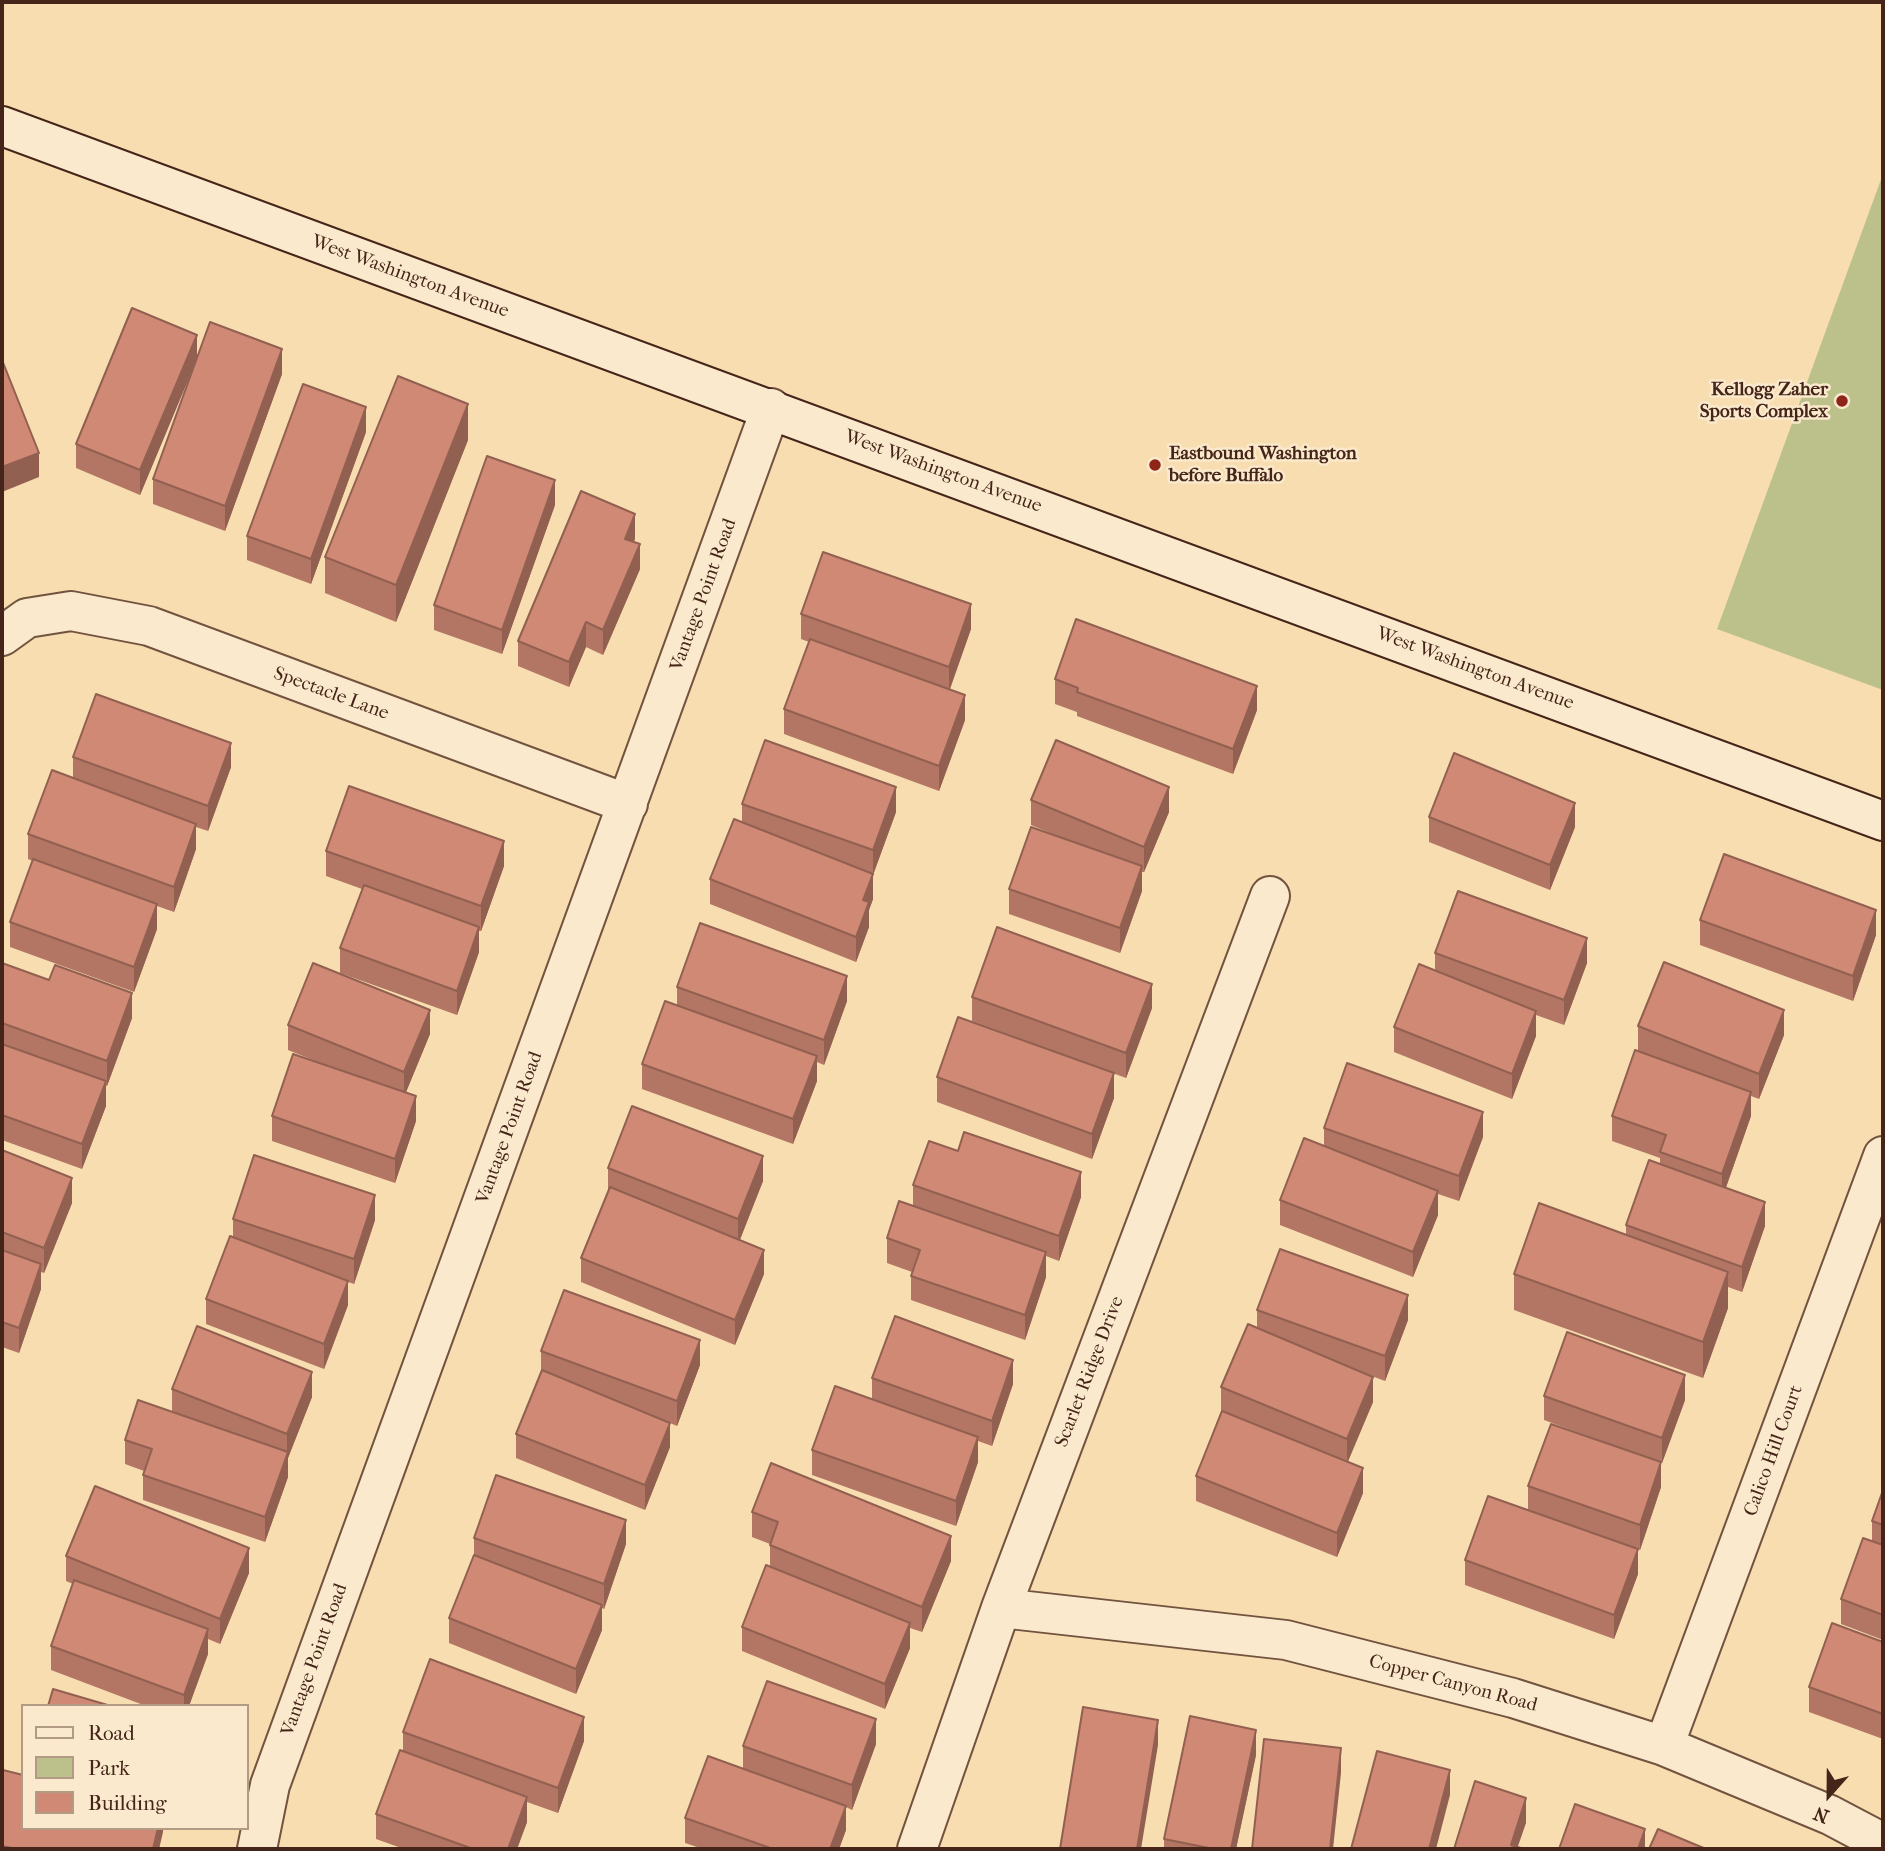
<!DOCTYPE html>
<html>
<head>
<meta charset="utf-8">
<style>
	body { margin:0 }
	#map { position:relative; width:1885px; height:1851px; overflow:hidden; background:#f7ddb0; font-family:"IM FELL French Canon",serif }
	canvas { display:block }
	.frame { position:absolute; inset:0; border:4px solid #452519; pointer-events:none }
	.legend { position:absolute; left:21px; top:1704px; width:228px; height:126px; box-sizing:border-box; background:#fae9cc; border:2px solid #b29b84; margin:0; padding:9px 12px; list-style:none; font-size:21px; color:#452519 }
	.legend li { display:flex; align-items:center; gap:14px; height:35px }
	.legend b { width:35px; border:2px solid #b29b84 }
	.north { position:absolute; left:1794px; top:1760px; width:70px; height:70px; -webkit-text-stroke:5px #fae9cc; paint-order:stroke; rotate:201deg; font-size:19px; font-weight:700; line-height:28px; text-align:center; color:#452519 }
	.north::after { content:''; display:block; margin:auto; width:24px; height:32px; background:#452519; clip-path:polygon(50% 0,100% 100%,50% 72%,0 100%) }
</style>
</head>
<body>
<div id="map">
<canvas width="1885" height="1851"></canvas>
<div class="frame"></div>
<ul class="legend">
<li><b style="height:9px;background:#fae9cc"></b>Road</li>
<li><b style="height:19px;background:#bcc18b"></b>Park</li>
<li><b style="height:19px;background:#d08974"></b>Building</li>
</ul>
<div class="north">N</div>
</div>
<script>
const ctx = document.querySelector('canvas').getContext('2d');
ctx.lineJoin = 'round';
function fill(path, color) { ctx.fillStyle = color; ctx.fill(path, 'evenodd'); }
const shape = rows => new Path2D(rows.map(r => 'M' + r).join(''));
function strokePath(path, color, width, dash) { ctx.strokeStyle = color; ctx.lineWidth = width; ctx.lineCap = dash ? 'butt' : 'round'; ctx.setLineDash(dash || []); ctx.stroke(path); }
function drawText(font, color, halo, rows, align = 'center') {
  ctx.font = font + ' "IM FELL French Canon",serif'; ctx.lineWidth = 5; ctx.setLineDash([]); ctx.textBaseline = 'middle'; ctx.strokeStyle = halo; ctx.fillStyle = color; for (const [text, x, y, turn = 0] of rows) {
    ctx.save(); ctx.translate(x, y); ctx.rotate((+turn || 0) * Math.PI / 180); ctx.textAlign = isNaN(turn) ? turn : align; if (halo) ctx.strokeText(text, 0, 0); ctx.fillText(text, 0, 0); ctx.restore();
  }
}
fill(shape([
	[1883,174,1883,690,1717,629]
]), '#bcc18b');
const street = shape([
	[2,636,27,618,71,611,149,626,628,804],
	[1001,1608,1286,1640,1513,1698,1664,1746,1830,1815,1883,1843],
	[1664,1746,1883,1156],
	[257,1849,270,1785,771,408],
	[917,1849,1001,1608,1270,896]
]);
const secondary = shape([
	[2,126,1883,821]
]);
strokePath(street, '#72533f', 42);
strokePath(secondary, '#452519', 42);
strokePath(street, '#fae9cc', 38);
strokePath(secondary, '#fae9cc', 38);
fill(shape([
	[197,358,282,374,225,531,153,504,153,479,192,370,140,495,76,468,76,444],
	[366,432,311,584,247,560,247,536],
	[468,440,396,622,325,593,325,557],
	[555,505,502,654,434,630,434,605],
	[635,539,633,542,640,569,603,655,586,647,569,687,518,666,518,641],
	[801,614,971,629,949,690,965,720,939,791,784,734,784,709,809,642,801,639],
	[1055,679,1257,710,1233,774,1077,716,1077,712,1055,704],
	[73,757,231,767,208,831,196,827,196,849,174,912,157,906,157,929,134,992,10,947,10,922,33,861,28,859,28,834,73,778],
	[1031,800,1169,812,1144,872,1142,872,1142,891,1120,953,1009,914,1009,889,1055,835,1031,825],
	[742,804,896,812,873,875,873,899,869,910,869,927,856,962,710,904,710,879,742,822],
	[1429,817,1575,827,1550,890,1429,842],
	[326,851,504,866,481,931,479,931,479,952,457,1015,340,973,340,948,362,889,326,876],
	[1700,920,1876,935,1853,1001,1700,945],
	[1435,953,1587,963,1564,1025,1536,1015,1536,1036,1512,1099,1394,1052,1394,1027,1435,971],
	[2,963,132,1018,107,1086,106,1086,106,1106,82,1169,2,1140],
	[677,987,847,1001,824,1065,817,1062,817,1081,793,1144,642,1089,642,1064,677,1005],
	[972,997,1152,1008,1126,1078,972,1021],
	[288,1025,430,1034,406,1092,416,1121,395,1183,272,1141,272,1116,318,1062,288,1050],
	[1638,1026,1784,1035,1759,1099,1751,1096,1751,1116,1726,1187,1765,1226,1742,1292,1728,1287,1728,1308,1703,1378,1514,1310,1514,1274,1626,1235,1626,1225,1660,1164,1660,1158,1612,1141,1612,1116,1638,1051],
	[937,1077,1114,1098,1092,1159,937,1102],
	[1324,1128,1483,1137,1459,1201,1438,1194,1438,1215,1413,1277,1280,1225,1280,1200,1324,1146],
	[2,1150,72,1203,44,1273,41,1272,41,1289,19,1353,2,1347],
	[608,1168,763,1181,740,1240,764,1274,735,1345,581,1282,581,1258,608,1192],
	[913,1185,1081,1197,1059,1261,1046,1256,1046,1277,1025,1340,911,1300,911,1276,912,1272,887,1263,887,1238,913,1206],
	[233,1219,375,1220,354,1284,348,1282,348,1305,324,1369,206,1324,206,1299,233,1238],
	[1257,1310,1408,1320,1385,1381,1369,1375,1373,1402,1347,1462,1363,1493,1337,1557,1196,1501,1196,1476,1221,1411,1221,1387,1257,1328],
	[541,1351,700,1365,677,1426,670,1423,670,1447,645,1510,516,1458,516,1434,541,1372],
	[872,1378,1013,1384,992,1446,978,1441,978,1462,956,1526,812,1475,812,1450,872,1400],
	[172,1389,312,1397,288,1458,288,1477,265,1542,143,1500,143,1475,144,1471,125,1464,125,1440,172,1412],
	[1544,1396,1685,1400,1662,1463,1661,1463,1661,1487,1640,1550,1589,1532,1638,1574,1614,1639,1465,1585,1465,1560,1528,1511,1528,1486,1615,1446,1544,1420],
	[1883,1490,1883,1640,1841,1624,1841,1599,1872,1541,1872,1521],
	[752,1512,951,1561,922,1632,910,1628,910,1648,885,1709,742,1651,742,1627,770,1566,770,1544,752,1537],
	[474,1538,626,1544,604,1609,602,1608,602,1630,576,1694,449,1643,449,1618,474,1555],
	[66,1556,249,1573,220,1644,208,1639,208,1654,189,1706,146,1706,51,1670,51,1646,73,1584,66,1581],
	[1883,1642,1883,1739,1809,1712,1809,1687],
	[403,1732,584,1741,558,1813,527,1802,527,1822,517,1849,404,1849,376,1839,376,1814,403,1751],
	[876,1744,852,1810,846,1807,846,1830,839,1849,703,1849,685,1843,685,1818,743,1769,743,1746],
	[1256,1755,1236,1849,1164,1849,1164,1839],
	[2,1774,163,1828,159,1849,2,1849]
]), '#b37664');
fill(shape([
	[197,335,197,359,140,495,140,470],
	[282,349,282,374,225,531,225,506],
	[468,404,468,440,396,622,396,585],
	[366,407,366,432,311,584,311,559],
	[39,453,39,477,2,492,2,467],
	[555,480,555,505,502,654,502,630],
	[635,514,635,539,625,564,625,539],
	[640,544,640,569,603,655,603,630],
	[971,604,971,629,949,692,949,667],
	[586,622,586,647,569,687,569,662],
	[1257,686,1257,710,1233,774,1233,749],
	[965,695,965,720,939,791,939,766],
	[231,743,231,767,208,831,208,806],
	[896,787,896,812,873,875,873,850],
	[1169,787,1169,812,1144,872,1144,847],
	[1575,803,1575,827,1550,890,1550,865],
	[196,824,196,849,174,912,174,887],
	[504,841,504,866,481,931,481,906],
	[1142,866,1142,891,1120,953,1120,928],
	[873,874,873,899,869,910,869,927,856,962,856,937,863,900],
	[157,904,157,929,134,992,134,967],
	[1876,910,1876,935,1853,1001,1853,976],
	[479,927,479,952,457,1015,457,991],
	[1587,938,1587,963,1564,1025,1564,1000],
	[847,976,847,1001,824,1065,824,1040],
	[1152,984,1152,1008,1126,1078,1126,1053],
	[132,993,132,1018,107,1086,107,1061],
	[430,1010,430,1034,404,1097,404,1072],
	[1784,1010,1784,1035,1759,1099,1759,1074],
	[1536,1011,1536,1036,1512,1099,1512,1074],
	[817,1056,817,1081,793,1144,793,1119],
	[1114,1073,1114,1098,1092,1159,1092,1134],
	[106,1081,106,1106,82,1169,82,1144],
	[1751,1092,1751,1116,1722,1199,1722,1174],
	[416,1096,416,1121,395,1183,395,1159],
	[1483,1112,1483,1137,1459,1201,1459,1176],
	[763,1156,763,1181,738,1244,738,1219],
	[1081,1172,1081,1197,1059,1261,1059,1236],
	[72,1178,72,1203,44,1273,44,1248],
	[1438,1191,1438,1215,1413,1277,1413,1252],
	[375,1195,375,1220,354,1284,354,1259],
	[1765,1202,1765,1226,1742,1292,1742,1267],
	[764,1250,764,1274,735,1345,735,1320],
	[1046,1252,1046,1277,1025,1340,1025,1315],
	[41,1264,41,1289,19,1353,19,1328],
	[1728,1272,1728,1308,1703,1378,1703,1342],
	[348,1281,348,1305,324,1369,324,1344],
	[1408,1295,1408,1320,1385,1381,1385,1356],
	[700,1340,700,1365,677,1426,677,1401],
	[1013,1360,1013,1384,992,1446,992,1421],
	[312,1372,312,1397,288,1458,288,1477,265,1542,265,1517,287,1453,287,1434],
	[1685,1375,1685,1400,1662,1463,1662,1438],
	[1373,1377,1373,1402,1347,1464,1347,1439],
	[670,1423,670,1447,645,1510,645,1485],
	[978,1437,978,1462,956,1526,956,1501],
	[1661,1462,1661,1487,1640,1550,1640,1525],
	[1363,1468,1363,1493,1337,1557,1337,1533],
	[626,1520,626,1544,604,1609,604,1584],
	[951,1536,951,1561,922,1632,922,1607],
	[249,1548,249,1573,220,1644,220,1619],
	[1638,1549,1638,1574,1614,1639,1614,1615],
	[602,1605,602,1630,576,1694,576,1669],
	[910,1623,910,1648,885,1709,885,1684],
	[208,1629,208,1654,189,1706,184,1706,184,1695],
	[584,1717,584,1741,558,1813,558,1788],
	[876,1719,876,1744,852,1810,852,1785],
	[1158,1720,1158,1745,1141,1849,1137,1849],
	[1256,1730,1256,1755,1236,1849,1231,1849],
	[1341,1748,1341,1773,1333,1849,1330,1849],
	[1450,1770,1450,1795,1436,1849,1429,1849],
	[527,1797,527,1822,517,1849,508,1849],
	[1526,1798,1526,1823,1517,1849,1511,1845],
	[846,1806,846,1830,839,1849,830,1849],
	[158,1828,163,1828,163,1832,159,1849,153,1849],
	[1645,1829,1645,1849,1638,1849]
]), '#926051');
const building = shape([
	[132,308,197,335,140,470,76,444,132,308],
	[210,322,282,349,225,506,153,479,210,322],
	[2,360,39,453,2,467,2,360],
	[398,376,468,404,396,585,325,557,398,376],
	[303,384,366,407,311,559,247,536,303,384],
	[487,456,555,480,502,630,434,605,487,456],
	[581,491,635,514,625,539,640,544,603,630,586,622,569,662,518,641,581,491],
	[823,552,971,604,949,667,801,614,823,552],
	[1076,619,1257,686,1233,749,1077,692,1078,688,1055,679,1076,619],
	[810,639,965,695,939,766,784,709,810,639],
	[96,694,231,743,208,806,73,757,96,694],
	[765,740,896,787,873,850,742,804,765,740],
	[1056,740,1169,787,1144,847,1031,800,1056,740],
	[1454,753,1575,803,1550,865,1429,817,1454,753],
	[52,770,196,824,174,887,28,834,52,770],
	[349,786,504,841,481,906,326,851,349,786],
	[734,819,873,874,863,900,869,902,856,937,710,879,734,819],
	[1031,827,1142,866,1120,928,1009,889,1031,827],
	[1724,854,1876,910,1853,976,1700,920,1724,854],
	[33,859,157,904,134,967,10,922,33,859],
	[364,885,479,927,457,991,340,948,364,885],
	[1458,891,1587,938,1564,1000,1435,953,1458,891],
	[700,923,847,976,824,1040,677,987,700,923],
	[997,927,1152,984,1126,1053,972,997,997,927],
	[1664,962,1784,1010,1759,1074,1638,1026,1664,962],
	[2,963,49,980,55,965,132,993,107,1061,2,1023,2,963],
	[313,963,430,1010,404,1072,288,1025,313,963],
	[1419,964,1536,1011,1512,1074,1394,1027,1419,964],
	[665,1001,817,1056,793,1119,642,1064,665,1001],
	[958,1017,1114,1073,1092,1134,937,1077,958,1017],
	[2,1044,106,1081,82,1144,2,1115,2,1044],
	[1635,1050,1751,1092,1722,1174,1660,1152,1666,1135,1612,1116,1635,1050],
	[293,1054,416,1096,395,1159,272,1116,293,1054],
	[1347,1063,1483,1112,1459,1176,1324,1128,1347,1063],
	[632,1106,763,1156,738,1219,608,1168,632,1106],
	[964,1132,1081,1172,1059,1236,913,1185,929,1141,958,1151,964,1132],
	[1304,1138,1438,1191,1413,1252,1280,1200,1304,1138],
	[2,1150,72,1178,44,1248,2,1232,2,1150],
	[254,1155,375,1195,354,1259,233,1219,254,1155],
	[1649,1160,1765,1202,1742,1267,1626,1225,1649,1160],
	[610,1187,764,1250,735,1320,581,1258,610,1187],
	[899,1201,1046,1252,1025,1315,911,1276,920,1250,887,1238,899,1201],
	[1539,1203,1728,1272,1703,1342,1514,1274,1539,1203],
	[230,1236,348,1281,324,1344,206,1299,230,1236],
	[1280,1249,1408,1295,1385,1356,1257,1310,1280,1249],
	[2,1250,41,1264,19,1328,2,1322,2,1250],
	[564,1290,700,1340,677,1401,541,1351,564,1290],
	[895,1316,1013,1360,992,1421,872,1378,895,1316],
	[1248,1324,1373,1377,1347,1439,1221,1387,1248,1324],
	[197,1326,312,1372,287,1434,172,1389,197,1326],
	[1567,1332,1685,1375,1662,1438,1544,1396,1567,1332],
	[542,1370,670,1423,645,1485,516,1434,542,1370],
	[835,1386,978,1437,956,1501,812,1450,835,1386],
	[138,1400,288,1452,265,1517,143,1475,152,1449,125,1440,138,1400],
	[1222,1411,1363,1468,1337,1533,1196,1476,1222,1411],
	[1551,1424,1661,1462,1640,1525,1528,1486,1551,1424],
	[771,1463,951,1536,922,1607,770,1545,778,1522,752,1512,771,1463],
	[496,1475,626,1520,604,1584,474,1538,496,1475],
	[95,1486,249,1548,220,1619,66,1556,95,1486],
	[1883,1490,1883,1525,1872,1521,1883,1490],
	[1488,1496,1638,1549,1614,1615,1465,1560,1488,1496],
	[1863,1538,1883,1545,1883,1615,1841,1599,1863,1538],
	[474,1555,602,1605,576,1669,449,1618,474,1555],
	[766,1565,910,1623,885,1684,742,1627,766,1565],
	[74,1580,208,1629,184,1695,51,1646,74,1580],
	[1832,1623,1883,1642,1883,1714,1809,1687,1832,1623],
	[430,1659,584,1717,558,1788,403,1732,430,1659],
	[767,1681,876,1719,852,1785,743,1746,767,1681],
	[53,1689,111,1706,48,1706,53,1689],
	[1083,1707,1158,1720,1137,1849,1060,1849,1083,1707],
	[1190,1716,1256,1730,1231,1849,1214,1849,1164,1839,1190,1716],
	[1264,1739,1341,1748,1330,1849,1252,1849,1264,1739],
	[400,1750,527,1797,508,1849,473,1849,376,1814,400,1750],
	[1377,1751,1450,1770,1429,1849,1351,1849,1377,1751],
	[708,1756,846,1806,830,1849,773,1849,685,1818,708,1756],
	[3,1770,23,1775,23,1828,158,1828,153,1849,17,1849,2,1846,3,1770],
	[1475,1781,1526,1798,1511,1845,1524,1849,1454,1849,1475,1781],
	[1575,1804,1645,1829,1638,1849,1559,1849,1575,1804],
	[1658,1829,1706,1849,1649,1849,1658,1829]
]);
fill(building, '#d08974');
strokePath(building, '#926051', 2);
for (const [x, y, r, color] of [
	[1842,401,7,"#8f2418"],
	[1155,465,7,"#8f2418"]
]) { const dot = new Path2D(); dot.arc(x, y, r, 0, 2 * Math.PI); ctx.fillStyle = color; ctx.fill(dot); strokePath(dot, '#fae9cc', 2.5); }
drawText('19px', '#452519', '#fae9cc', [
	["West Washington Avenue",410,277,20],
	["West Washington Avenue",943,472,20],
	["Vantage Point Road",704,595,-70],
	["West Washington Avenue",1475,669,20],
	["Spectacle Lane",331,694,20],
	["Vantage Point Road",510,1128,-70],
	["Scarlet Ridge Drive",1090,1372,-69],
	["Calico Hill Court",1774,1451,-70],
	["Vantage Point Road",315,1660,-70],
	["Copper Canyon Road",1453,1684,15]
]);
drawText('bold 19px', '#452519', '#fae9cc', [
	["Kellogg Zaher",1828,390],
	["Sports Complex",1828,412],
	["Eastbound Washington",1169,454,"left"],
	["before Buffalo",1169,476,"left"]
], 'right');
</script>
</body>
</html>
